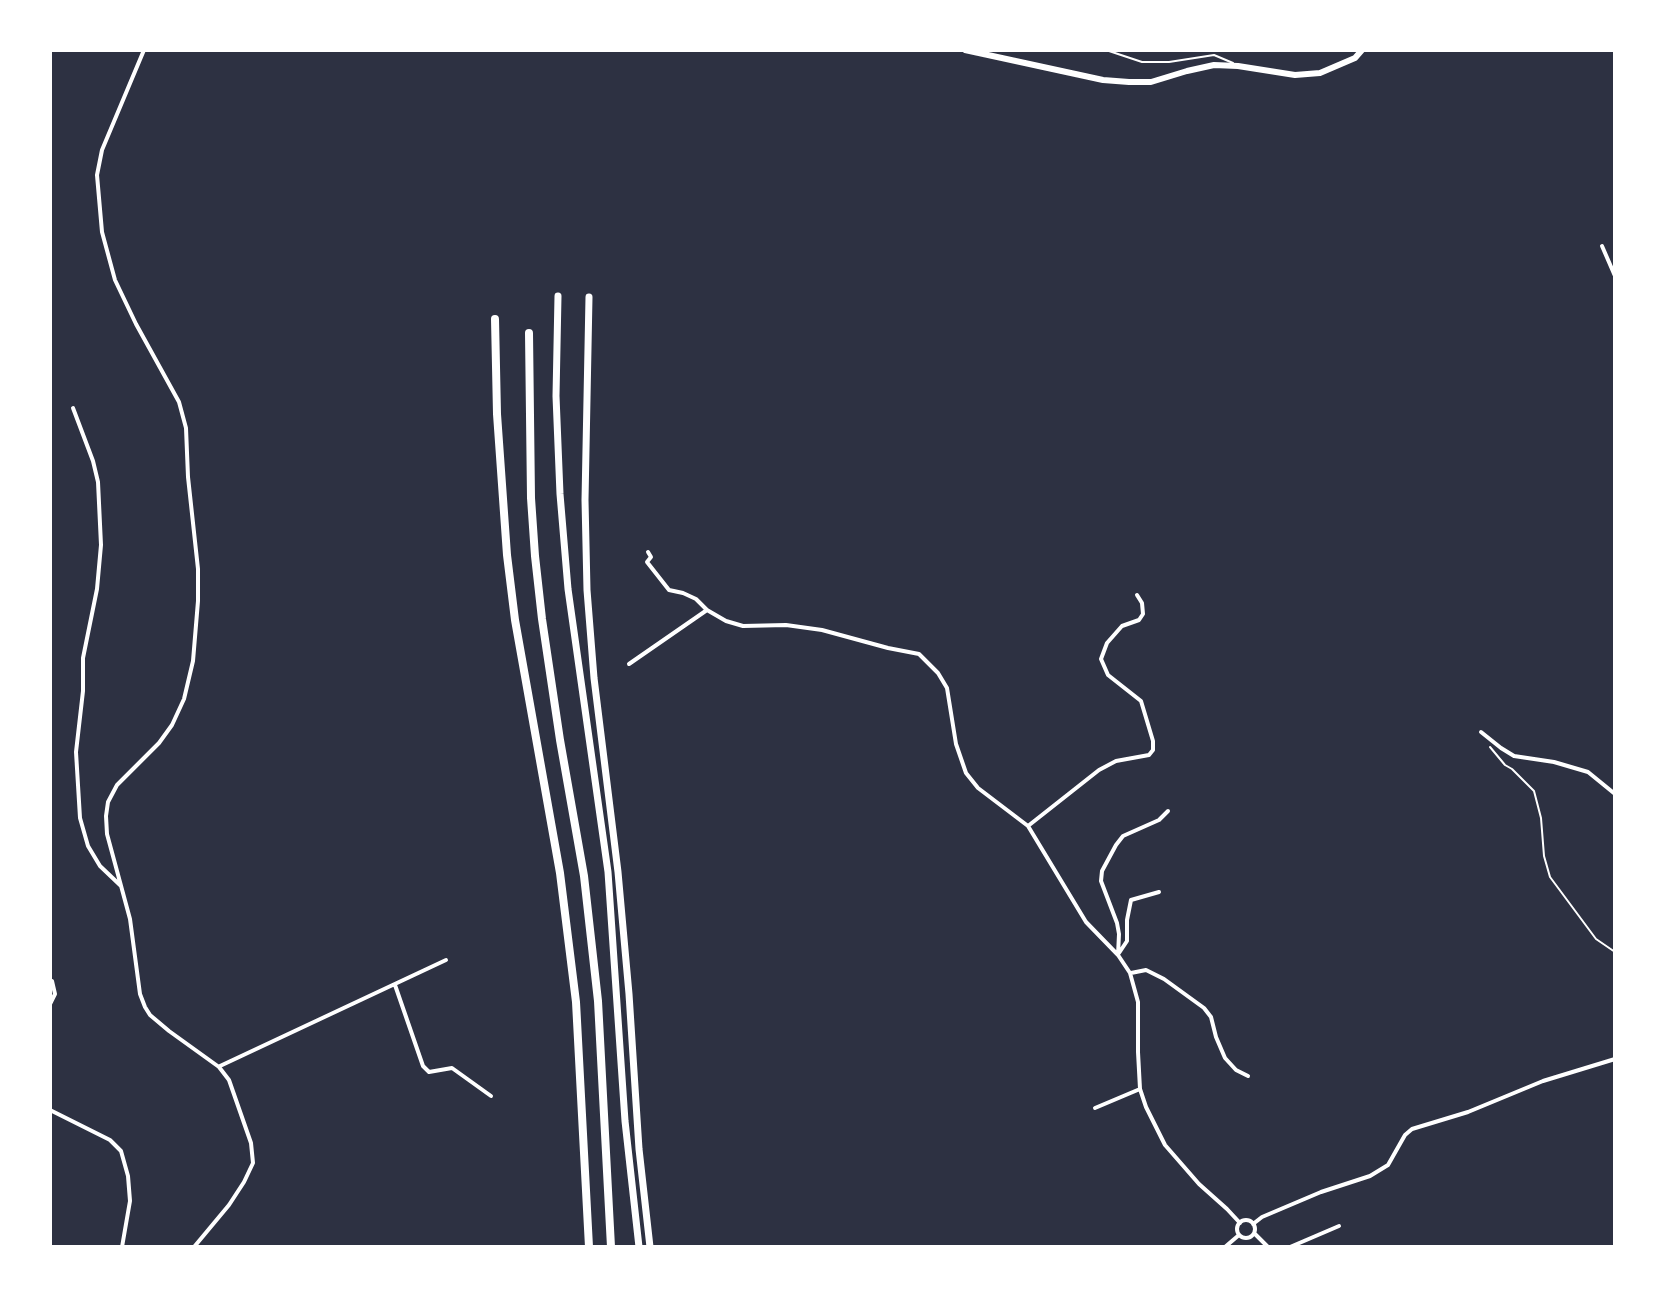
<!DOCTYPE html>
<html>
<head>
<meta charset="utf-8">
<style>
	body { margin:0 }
	#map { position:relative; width:1665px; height:1297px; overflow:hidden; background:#2d3142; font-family:Commissioner,sans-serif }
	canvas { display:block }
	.frame { position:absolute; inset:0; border:52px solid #fff; pointer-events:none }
</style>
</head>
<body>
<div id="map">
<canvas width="1665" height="1297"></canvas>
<div class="frame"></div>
</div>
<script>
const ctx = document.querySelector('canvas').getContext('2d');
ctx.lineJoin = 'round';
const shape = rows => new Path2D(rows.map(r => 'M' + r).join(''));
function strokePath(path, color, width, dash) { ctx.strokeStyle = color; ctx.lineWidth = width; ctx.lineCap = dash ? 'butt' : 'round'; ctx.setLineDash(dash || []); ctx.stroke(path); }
strokePath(shape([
	[1490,747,1505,765,1512,769,1534,791,1541,818,1544,856,1550,877,1596,939,1615,952]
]), '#fff', 2);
strokePath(shape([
	[1106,50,1142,62,1169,62,1214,55,1233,63]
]), '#fff', 2);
strokePath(shape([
	[144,50,102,150,97,175,102,232,115,280,136,324,179,402,186,428,188,477,198,569,198,601,193,661,184,699,172,725,159,743,117,785,108,802,106,816,107,834,130,919,140,994,145,1007,150,1015,169,1031,219,1067,229,1080,251,1143,253,1163,244,1182,229,1205,194,1247],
	[1602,246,1615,276],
	[73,408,93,461,98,482,101,545,97,589,83,658,83,691,76,752,80,818,88,846,100,866,121,886],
	[648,552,651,557,647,562,669,590,683,593,696,599,707,610,726,621,743,626,786,625,822,630,888,648,919,654,938,673,947,688,956,744,966,773,978,788,1028,826,1086,922,1118,955,1130,973,1138,1002,1138,1052,1140,1089,1146,1107,1165,1145,1199,1184,1227,1209,1240,1223],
	[629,664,707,610],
	[1481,732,1501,748,1514,756,1554,762,1588,772,1615,794],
	[1028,826,1099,770,1116,761,1149,755,1153,750,1153,741,1141,701,1108,675,1101,659,1107,643,1122,626,1139,620,1143,614,1142,603,1137,595],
	[1119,953,1127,941,1127,920,1131,900,1159,892],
	[1118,955,1119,934,1117,923,1101,881,1102,871,1116,845,1123,836,1159,820,1168,811],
	[1131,973,1146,970,1164,979,1204,1008,1211,1017,1216,1037,1225,1058,1236,1070,1248,1076],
	[395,985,423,1066,429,1072,452,1068,491,1096],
	[50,1004,55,994,52,981],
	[220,1066,446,960],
	[1095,1108,1140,1089],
	[50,1110,110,1140,121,1151,128,1176,130,1201,122,1247],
	'1237 1229a9 9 0 1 1 18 0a9 9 0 1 1-18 0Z',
	[1253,1224,1262,1217,1321,1192,1370,1176,1388,1165,1405,1135,1412,1129,1468,1112,1543,1081,1615,1059],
	[1254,1233,1268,1247],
	[1225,1247,1239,1235],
	[1290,1247,1339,1226]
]), '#fff', 4);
strokePath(shape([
	[965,50,1103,80,1129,82,1151,82,1187,71,1214,65,1238,66,1295,75,1320,73,1355,58,1362,50]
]), '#fff', 6);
strokePath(shape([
	[558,296,556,396,560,494,568,589,608,872,625,1121,639,1247],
	[589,297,585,500,587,590,594,678,618,872,629,994,639,1149,650,1247]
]), '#fff', 7);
strokePath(shape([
	[495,319,497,414,507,555,515,620,560,873,576,1002,589,1247],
	[529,333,531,498,535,556,542,619,560,740,584,876,598,1001,611,1247]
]), '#fff', 8);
</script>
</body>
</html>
